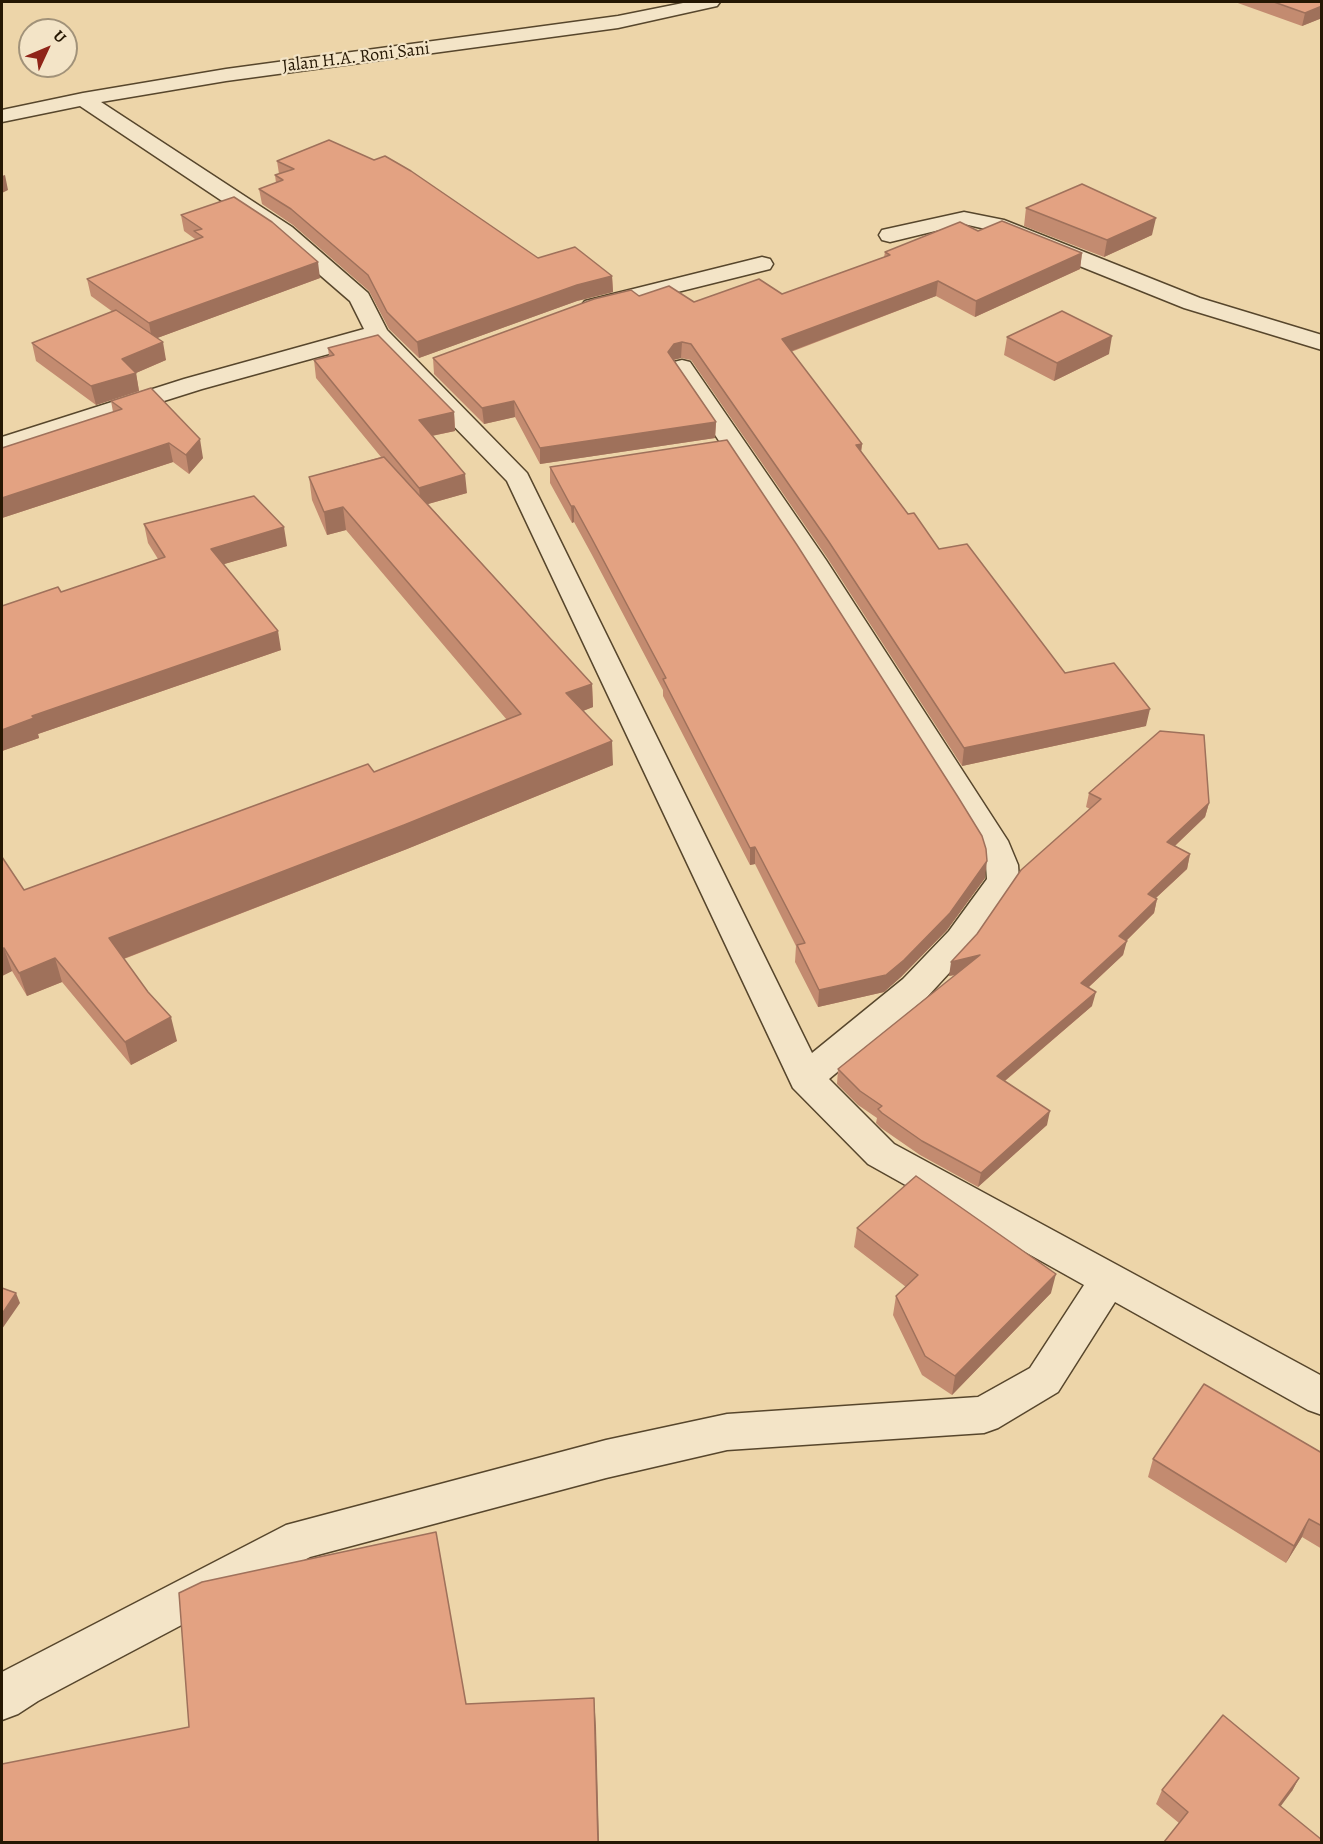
<!DOCTYPE html>
<html>
<head>
<meta charset="utf-8">
<style>
	body { margin:0 }
	#map { position:relative; width:1323px; height:1844px; overflow:hidden; background:#edd5a9; font-family:Alegreya,serif }
	canvas { display:block }
	.frame { position:absolute; inset:0; border:3px solid #251703; pointer-events:none }
	.north { position:absolute; left:18px; top:18px; width:60px; height:60px; box-sizing:border-box; background:#f3e4c7; border:2px solid #a19279; border-radius:50%; rotate:46deg; font-size:16px; font-weight:700; line-height:24px; text-align:center; color:#251703 }
	.north::after { content:''; display:block; margin:auto; width:21px; height:27px; background:#8f2418; clip-path:polygon(50% 0,100% 100%,50% 72%,0 100%) }
</style>
</head>
<body>
<div id="map">
<canvas width="1323" height="1844"></canvas>
<div class="frame"></div>
<div class="north">U</div>
</div>
<script>
const ctx = document.querySelector('canvas').getContext('2d');
ctx.lineJoin = 'round';
const shape = rows => new Path2D(rows.map(r => 'M' + r).join(''));
function strokePath(path, color, width, dash) { ctx.strokeStyle = color; ctx.lineWidth = width; ctx.lineCap = dash ? 'butt' : 'round'; ctx.setLineDash(dash || []); ctx.stroke(path); }
function fill(path, color) { ctx.fillStyle = color; ctx.fill(path, 'evenodd'); }
function drawText(font, color, halo, rows, align = 'center') {
  ctx.font = font + ' Alegreya,serif'; ctx.lineWidth = 4.5; ctx.setLineDash([]); ctx.textBaseline = 'middle'; ctx.strokeStyle = halo; ctx.fillStyle = color; for (const [text, x, y, turn = 0] of rows) {
    ctx.save(); ctx.translate(x, y); ctx.rotate((+turn || 0) * Math.PI / 180); ctx.textAlign = isNaN(turn) ? turn : align; if (halo) ctx.strokeText(text, 0, 0); ctx.fillText(text, 0, 0); ctx.restore();
  }
}
const minor = shape([
	[688,2,720,2,717,6,618,28,226,81,101,102,292,227,368,293,387,330,527,473,812,1053,903,979,949,931,987,879,986,865,981,850,798,560,670,367,674,362,682,360,690,362,826,560,1008,841,1018,865,1019,880,973,947,927,997,829,1079,894,1144,1322,1376,1322,1415,1308,1410,1115,1302,1058,1392,998,1428,984,1433,727,1450,606,1478,310,1557,38,1701,18,1714,2,1720,2,1672,286,1525,606,1440,727,1414,978,1397,1030,1368,1084,1285,868,1164,793,1088,507,481,372,342,202,389,2,452,2,437,184,379,364,329,350,301,276,237,80,106,2,122,2,110,83,93,226,69,618,16,688,2],
	[964,212,1004,220,1200,298,1322,335,1322,350,1184,308,990,230,964,224,890,242,882,240,879,235,882,230,964,212],
	[762,257,770,259,773,264,770,269,593,313,585,311,581,306,585,301,762,257]
]);
strokePath(minor, '#57462c', 3);
fill(minor, '#f3e4c7');
fill(shape([
	[1235,2,1322,2,1322,18,1302,26],
	[277,161,538,258,612,276,613,292,577,301,419,358,389,329,369,291,293,225,262,204,259,189,276,183,275,175,279,174],
	[1026,208,1152,235,1104,257,1024,226],
	[181,215,320,278,157,338,166,360,136,373,139,391,96,405,36,361,32,343,113,312,91,296,87,279,195,240,195,239,184,231],
	[978,231,1082,253,1080,269,975,317,936,296,791,352,862,444,861,451,908,514,939,549,1065,673,1146,726,962,766,828,559,691,360,681,358,673,360,716,422,715,438,540,464,515,417,484,424,434,374,433,358,639,296,694,302,782,294,884,257,885,252],
	[1007,337,1109,354,1054,381,1004,355],
	[328,348,454,412,455,431,432,436,467,493,428,504,592,684,593,707,583,711,613,765,407,849,124,959,177,1041,131,1065,62,982,27,996,12,971,2,976,2,857,24,890,374,772,507,720,346,530,327,535,312,500,309,477,381,457,316,378,314,360,329,356],
	[111,401,203,458,189,474,173,462,2,518,2,448,113,412],
	[550,467,985,878,947,930,901,977,884,992,818,1007,795,962,796,946,755,864,750,865,663,696,663,690,592,555,574,522,572,523,550,483],
	[144,524,287,546,224,564,281,650,38,734,39,738,2,751,61,592,158,559,148,543],
	[1089,793,1209,803,1205,817,1175,846,1190,854,1187,869,1156,898,1157,899,1154,913,1126,941,1123,955,1089,987,1092,1006,1005,1081,1047,1125,978,1187,920,1155,881,1128,876,1123,877,1118,858,1105,837,1084,838,1069,956,975,949,976,1090,809,1086,807],
	[857,1228,1051,1293,952,1395,922,1375,893,1315,896,1296,906,1287,854,1247],
	[1322,1453,1322,1549,1302,1537,1286,1563,1148,1477,1153,1459],
	[1299,1778,1292,1791,1179,1823,1156,1804,1162,1790]
]), '#c38b70');
fill(shape([
	[1322,6,1322,18,1302,26,1305,13],
	[5,175,8,190,2,193,2,176],
	[1156,218,1152,235,1104,257,1107,240],
	[1082,253,1080,269,975,317,976,301],
	[318,262,320,278,152,340,149,323],
	[612,276,613,292,577,301,419,358,417,342,577,285],
	[938,281,936,296,781,355,782,339],
	[1112,336,1109,354,1054,381,1057,363],
	[163,342,166,360,136,373,139,391,96,405,91,386,122,359],
	[682,342,681,358,673,360,668,352,674,344],
	[514,401,515,417,484,424,482,408],
	[454,412,455,431,421,438,419,420],
	[716,422,715,438,540,464,540,448],
	[200,439,203,458,189,474,186,455],
	[169,443,173,462,2,518,2,498],
	[862,444,860,461,856,445],
	[465,474,467,493,421,506,419,488],
	[571,506,574,506,574,522,572,523],
	[343,507,346,530,327,535,324,512],
	[284,527,287,546,214,567,211,549],
	[278,631,281,650,38,734,39,738,2,751,2,730,32,716],
	[592,684,593,707,567,717,566,693],
	[1150,709,1146,726,962,766,964,748],
	[612,741,613,765,407,849,115,962,109,938],
	[1209,803,1205,817,1164,856,1167,842],
	[755,847,755,864,750,865,750,848],
	[1190,854,1187,869,1145,908,1148,894],
	[987,861,985,878,947,930,901,977,884,992,818,1007,819,990],
	[1157,899,1154,913,1116,951,1119,936],
	[1127,941,1123,955,1078,997,1081,983],
	[4,948,12,971,2,976,2,949],
	[980,955,977,970,949,976,951,962],
	[55,958,62,982,27,996,19,973],
	[1096,992,1092,1006,994,1090,997,1076],
	[171,1017,177,1041,131,1065,125,1042],
	[1050,1111,1047,1125,978,1187,981,1173],
	[1056,1274,1051,1293,952,1395,955,1376],
	[16,1293,20,1303,2,1329,2,1314],
	[1309,1519,1302,1537,1286,1563,1294,1546],
	[594,1698,596,1727,599,1842,598,1842],
	[1299,1778,1292,1791,1272,1818,1279,1805]
]), '#9f715b');
const building = shape([
	[1274,2,1322,2,1322,6,1305,13,1274,2],
	[329,140,374,160,385,156,411,171,538,258,575,247,612,276,577,285,417,342,387,312,368,275,291,209,259,189,283,180,275,175,294,169,277,161,329,140],
	[1082,184,1156,218,1107,240,1026,208,1082,184],
	[234,197,272,222,318,262,149,323,87,279,203,237,194,231,202,229,181,215,234,197],
	[1002,221,1082,253,976,301,938,281,782,339,862,444,856,445,908,514,914,513,939,549,967,544,1065,673,1114,663,1150,709,964,748,829,542,691,344,682,342,674,344,668,352,716,422,540,448,514,401,482,408,433,358,594,299,631,290,639,296,669,286,694,302,759,279,782,294,890,255,885,252,960,222,978,231,1002,221],
	[116,310,163,342,122,359,136,373,91,386,32,343,116,310],
	[1062,311,1112,336,1057,363,1007,337,1062,311],
	[378,335,454,412,419,420,465,474,419,488,314,360,334,355,328,348,378,335],
	[151,388,200,439,186,455,169,443,2,498,2,448,122,409,111,401,151,388],
	[727,440,797,545,958,797,982,836,986,849,987,861,950,913,904,960,886,975,819,990,797,945,805,943,755,847,750,848,663,679,666,678,592,539,574,506,571,506,550,467,727,440],
	[384,457,592,684,566,693,612,741,404,825,109,938,148,992,171,1017,125,1042,55,958,19,973,4,948,2,949,2,857,24,890,368,764,374,772,521,714,343,507,324,512,309,477,384,457],
	[254,496,284,527,211,549,278,631,32,716,34,718,2,730,2,606,58,587,61,592,165,557,144,524,254,496],
	[1160,731,1204,735,1209,803,1167,842,1190,854,1148,894,1157,899,1119,936,1127,941,1081,983,1096,992,997,1076,1050,1111,981,1173,922,1141,882,1113,878,1109,882,1106,860,1091,838,1069,980,955,951,962,977,934,1021,870,1101,799,1089,793,1160,731],
	[916,1176,1056,1274,955,1376,925,1356,896,1296,918,1275,857,1228,916,1176],
	[2,1288,16,1293,2,1314,2,1288],
	[1204,1384,1322,1453,1322,1526,1309,1519,1294,1546,1153,1459,1204,1384],
	[436,1532,466,1704,594,1698,598,1842,2,1842,2,1764,189,1727,179,1593,202,1582,436,1532],
	[1223,1715,1299,1778,1279,1805,1322,1840,1322,1842,1164,1842,1188,1812,1162,1790,1223,1715]
]);
fill(building, '#e3a282');
strokePath(building, '#9f715b', 1.5);
drawText('18px', '#251703', '#f3e4c7', [
	["Jalan H.A. Roni Sani",356,58,-7]
]);
</script>
</body>
</html>
